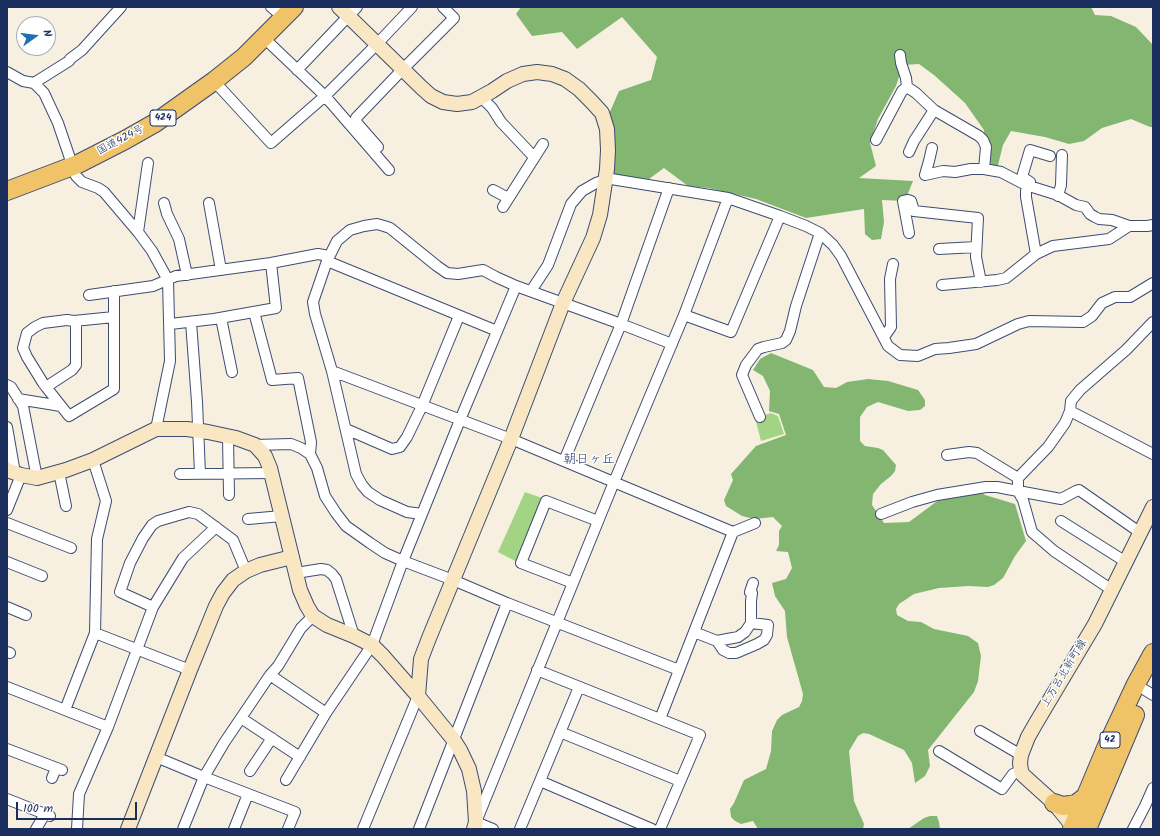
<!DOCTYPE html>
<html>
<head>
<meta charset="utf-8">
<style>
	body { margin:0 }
	#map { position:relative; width:1160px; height:836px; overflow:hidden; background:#f7f0e1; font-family:Kalam,sans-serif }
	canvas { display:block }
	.frame { position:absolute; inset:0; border:8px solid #1b2f5e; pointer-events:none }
	.north { position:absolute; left:16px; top:16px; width:40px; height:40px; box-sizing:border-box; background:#fff; border:1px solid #a4acbf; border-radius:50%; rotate:76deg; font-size:11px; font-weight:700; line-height:16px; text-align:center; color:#1b2f5e }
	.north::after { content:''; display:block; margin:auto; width:14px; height:18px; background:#1f6fb2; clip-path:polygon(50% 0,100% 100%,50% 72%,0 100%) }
	.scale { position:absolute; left:16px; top:802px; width:121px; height:18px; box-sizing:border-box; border:2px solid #1b2f5e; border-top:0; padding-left:5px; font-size:12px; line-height:14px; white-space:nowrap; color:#1b2f5e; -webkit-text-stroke:3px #fff; paint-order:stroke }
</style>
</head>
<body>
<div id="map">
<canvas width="1160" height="836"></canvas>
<div class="frame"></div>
<div class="north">N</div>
<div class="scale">100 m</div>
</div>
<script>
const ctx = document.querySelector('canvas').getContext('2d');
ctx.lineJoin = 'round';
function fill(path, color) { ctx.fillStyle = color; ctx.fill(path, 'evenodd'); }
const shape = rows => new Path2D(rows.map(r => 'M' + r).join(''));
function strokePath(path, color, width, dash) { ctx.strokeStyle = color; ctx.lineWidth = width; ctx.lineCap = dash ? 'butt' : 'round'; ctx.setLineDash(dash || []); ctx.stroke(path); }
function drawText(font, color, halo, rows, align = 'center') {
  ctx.font = font + ' Kalam,"Klee One",sans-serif'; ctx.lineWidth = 3; ctx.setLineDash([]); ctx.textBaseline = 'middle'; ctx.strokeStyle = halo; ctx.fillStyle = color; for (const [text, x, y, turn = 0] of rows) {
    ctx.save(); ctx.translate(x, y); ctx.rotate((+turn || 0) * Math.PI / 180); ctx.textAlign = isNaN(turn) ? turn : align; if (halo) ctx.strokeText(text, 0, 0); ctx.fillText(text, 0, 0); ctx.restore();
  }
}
fill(shape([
	[771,413,778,416,784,434,761,441,755,418],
	[525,492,542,498,517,562,498,552]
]), '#a3d483');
fill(shape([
	[521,7,1091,7,1095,15,1111,16,1136,27,1153,45,1153,127,1150,127,1131,119,1102,128,1084,141,1069,144,1045,137,1011,131,1003,145,997,169,985,159,984,130,965,103,934,75,919,64,903,65,896,86,878,119,870,143,876,166,859,178,913,181,905,201,882,200,884,222,881,239,872,240,865,234,864,209,806,218,756,199,708,188,688,186,664,168,649,179,616,176,612,171,615,142,609,114,619,91,651,80,657,57,622,17,577,49,562,32,532,36,516,14],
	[771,353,813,370,824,387,836,388,847,382,868,379,888,381,918,390,925,400,925,406,920,410,908,411,878,402,867,407,860,417,860,441,865,446,878,448,883,450,896,465,895,471,891,476,881,484,873,494,872,505,884,523,909,522,940,499,974,488,985,495,1015,504,1026,541,1015,556,1003,578,994,585,988,587,969,586,939,588,914,594,899,604,896,609,897,615,908,621,921,622,934,629,968,636,978,643,981,656,978,681,974,692,928,750,930,766,925,776,915,783,912,763,904,750,869,734,863,733,858,736,849,751,854,801,864,824,863,829,758,829,753,821,741,824,735,821,731,817,730,809,734,803,744,780,766,769,771,751,772,731,777,720,782,715,799,707,802,701,803,694,787,637,785,611,775,596,772,583,786,579,792,568,788,552,776,551,779,545,779,531,782,526,773,517,755,519,742,516,726,506,724,500,733,480,731,474,756,446,786,435,779,414,769,411,770,391,763,376,753,370,760,359],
	[930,816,937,816,939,822,940,829,908,829,924,818]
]), '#82b671');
const street = shape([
	[271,7,284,18],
	[264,38,325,96,389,170],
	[900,55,901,63,906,78,907,87,916,93,934,110,979,136,983,140,986,147,984,169],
	[297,70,357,7],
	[7,72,23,81,34,83,44,93,58,123,76,176,82,182,98,188,104,192,138,232,152,251,168,280,170,361,156,429],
	[214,81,271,143,325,96,377,44,412,7],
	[34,83,69,61,70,59,82,50,121,7],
	[481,97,492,108,501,122,534,157],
	[876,140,902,91,907,87],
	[378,147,357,123,356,118,402,70,454,18,443,7],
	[932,148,929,161,925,175,943,171,955,172,971,169,984,169,1001,172,1026,185,1058,195,1076,205,1085,207,1090,214,1095,217,1099,219,1112,220,1129,226],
	[909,152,914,141,934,110],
	[605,178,728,198,780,216,806,226,820,233,833,245,841,256,888,346,900,355,918,356,935,349,949,348,976,344,1018,324,1029,321,1083,322,1092,316,1102,303,1115,297,1130,297,1153,283],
	[493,190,508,198],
	[1058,196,1061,185,1062,155],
	[164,203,167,214,179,239,187,275],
	[209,203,221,270],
	[503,207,543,144],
	[138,232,148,163],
	[909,233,903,201,908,200,911,201,914,211,978,218,976,257,981,282],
	[939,249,976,247],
	[1036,254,1026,197,1026,191,1030,182,1022,177,1030,150,1050,156],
	[327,261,497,331],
	[942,285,997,280,1006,278,1036,254,1053,246,1109,239,1129,226,1147,226,1153,225],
	[114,291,114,389,69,416,46,387,43,383,27,357,23,348,27,333,35,327,43,323,67,320,74,321,114,317],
	[531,291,548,265,571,204,582,191,596,183,605,180],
	[89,295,153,286,176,276,271,263,318,254,329,256],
	[254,312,272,380,298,378,311,442,310,454],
	[684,315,731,332,780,216],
	[221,318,232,372],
	[191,322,197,402,200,474],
	[170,324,214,319,276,308,271,263],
	[884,337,891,327,890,279,893,264],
	[332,371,511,439,733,532],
	[7,385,11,387,23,406,37,478],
	[46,387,72,370,76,365,76,321],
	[18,399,61,406],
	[1070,411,1153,454],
	[760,417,742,375,746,365,758,349,764,347,782,343,786,340,790,331,796,306,820,233],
	[7,427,15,473],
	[346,429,392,449,400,447,407,437,422,406,459,316],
	[228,437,229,495],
	[255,445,291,444,301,448,310,454,317,468,325,496,336,513,346,526,370,543,385,553,403,561,453,580,507,603,679,670],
	[947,455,969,452,977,453,1018,478],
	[93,460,106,501,97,539,95,633,190,670],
	[564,461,621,324,669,188],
	[59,472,66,506],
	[180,474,272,473],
	[7,510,21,475],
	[422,514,407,512,380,500,368,492,362,485,356,474,332,371,315,314,313,302,327,261,337,241,350,230,364,226,377,224,384,226,390,228,437,266,447,273,458,274,483,270,496,277,516,286,621,324,672,344],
	[881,514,912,502,937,495,986,487,997,487,1018,491,1061,499,1076,491,1079,490,1135,529,1141,532],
	[248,519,282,516],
	[1061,521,1126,562],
	[7,523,71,548],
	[7,562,42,576],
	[296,573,321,569,327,570,332,574,336,579,354,636],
	[573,583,521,563,546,501,598,521],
	[1112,590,1054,551,1032,532,1023,500,1018,491,1018,478,1048,447,1065,423,1070,411,1071,401,1080,390,1126,350,1153,322],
	[7,607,26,615],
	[153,607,120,592,130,563,143,538,152,525,158,521,189,512,198,514,233,540,246,571],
	[694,632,717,641,738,637,745,632,751,623,751,601,752,593,750,592,753,583],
	[717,641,723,650,729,653,736,653,757,644,764,640,767,635,768,625,751,623],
	[7,652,10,653],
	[537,670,700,735,660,829],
	[270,675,326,713],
	[7,687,108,727],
	[1145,690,1153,695],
	[65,710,95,633],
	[241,718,300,757],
	[660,719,733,532,755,523],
	[980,731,1021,755],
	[560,732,680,781],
	[7,749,62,770],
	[939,751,1002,789,1013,774,1021,771],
	[156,757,204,777,295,812,288,829],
	[250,771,272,738],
	[52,778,56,768],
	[286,780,326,713,372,645,403,561,460,420,516,286],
	[540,781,652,829],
	[7,799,50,816],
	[36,829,45,814],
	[77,829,79,794,108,727,153,607,183,558,216,527],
	[183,829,204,777,224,743,270,675,278,666,301,628,313,616],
	[234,829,248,794],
	[363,829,418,696],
	[419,829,507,603],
	[493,829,476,822,614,482,684,315,728,198],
	[520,829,579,687],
	[1133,829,1145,806,1153,788]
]);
const secondary = shape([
	[339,7,422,88,431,96,443,102,457,104,472,102,492,91,507,81,523,74,537,72,552,74,565,79,579,89,591,101,602,113,607,129,608,150,607,169,600,215,593,238,563,303,511,439,429,638,421,659,418,696],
	[7,470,21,475,37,478,66,470,93,460,156,429,187,429,208,432,236,438,255,445,265,456,270,468,300,590,307,606,313,616,327,625,354,636,372,645,383,656,418,696,453,739,460,750,469,769,474,791,476,822,474,829],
	[128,829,190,670,216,606,223,593,233,580,246,571,260,565,292,557],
	[1075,829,1054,803,1023,775,1021,771,1020,763,1021,755,1028,737,1036,723,1095,624,1153,507]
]);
const highway = shape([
	[7,191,78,164,125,140,155,123,214,81,244,57,294,7],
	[1054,803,1063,806,1070,805,1076,804,1085,797],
	[1072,829,1106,748,1136,684,1153,653],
	[1087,829,1135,715]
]);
strokePath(street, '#3c4c72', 12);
strokePath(secondary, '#3c4c72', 16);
strokePath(highway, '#3c4c72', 20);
strokePath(street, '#fff', 10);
strokePath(secondary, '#f9e7c3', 14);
strokePath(highway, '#f1c369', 18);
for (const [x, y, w] of [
	[163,118,26],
	[1110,740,20]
]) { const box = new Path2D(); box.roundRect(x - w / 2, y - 8, w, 16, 3); ctx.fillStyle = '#fff'; ctx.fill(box); strokePath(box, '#1b2f5e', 1); }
drawText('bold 10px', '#1b2f5e', null, [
	["424",163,118],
	["42",1110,740]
]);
drawText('11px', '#1b2f5e', '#fff', [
	["国道424号",121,141,-28],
	["上万呂北新町線",1065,674,-59]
]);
drawText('13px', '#1b2f5e', '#fff', [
	["朝日ヶ丘",589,461]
]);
</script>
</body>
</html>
